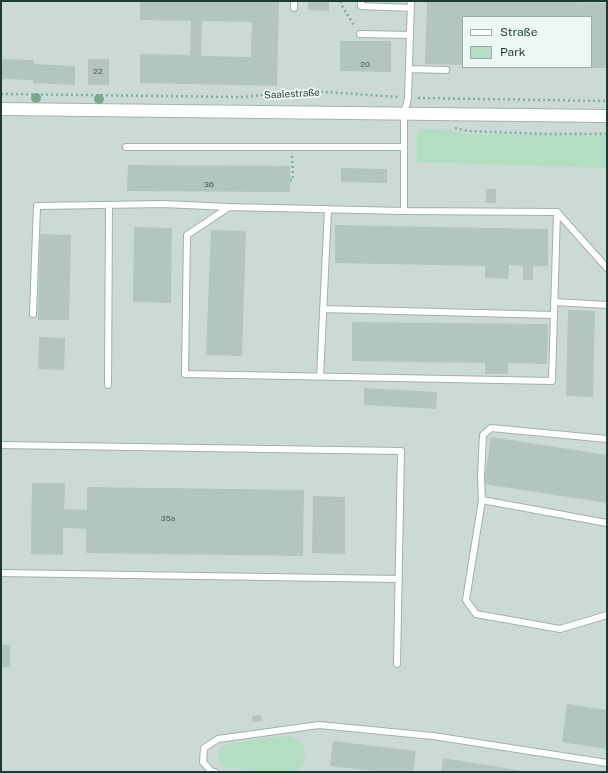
<!DOCTYPE html>
<html>
<head>
<meta charset="utf-8">
<style>
	body { margin:0 }
	#map { position:relative; width:608px; height:773px; overflow:hidden; background:#ddeae5; font-family:"Public Sans",sans-serif }
	canvas { display:block }
	.frame { position:absolute; inset:0; border:2px solid #1d3b35; pointer-events:none }
	.legend { position:absolute; left:462px; top:16px; width:130px; height:52px; box-sizing:border-box; background:#edf7f3; border:1px solid #9aaca7; margin:0; padding:5px 7px; list-style:none; font-size:12px; color:#1d3b35 }
	.legend li { display:flex; align-items:center; gap:8px; height:20px }
	.legend b { width:20px; border:1px solid #9aaca7 }
</style>
</head>
<body>
<div id="map">
<canvas width="608" height="773"></canvas>
<div class="frame"></div>
<ul class="legend">
<li><b style="height:5px;background:#fff"></b>Straße</li>
<li><b style="height:11px;background:#b3dec2"></b>Park</li>
</ul>
</div>
<script>
const ctx = document.querySelector('canvas').getContext('2d');
ctx.lineJoin = 'round';
function fill(path, color) { ctx.fillStyle = color; ctx.fill(path, 'evenodd'); }
const shape = rows => new Path2D(rows.map(r => 'M' + r).join(''));
function strokePath(path, color, width, dash) { ctx.strokeStyle = color; ctx.lineWidth = width; ctx.lineCap = dash ? 'butt' : 'round'; ctx.setLineDash(dash || []); ctx.stroke(path); }
function drawText(font, color, halo, rows, align = 'center') {
  ctx.font = font + ' "Public Sans",sans-serif'; ctx.lineWidth = 4; ctx.setLineDash([]); ctx.textBaseline = 'middle'; ctx.strokeStyle = halo; ctx.fillStyle = color; for (const [text, x, y, turn = 0] of rows) {
    ctx.save(); ctx.translate(x, y); ctx.rotate((+turn || 0) * Math.PI / 180); ctx.textAlign = isNaN(turn) ? turn : align; if (halo) ctx.strokeText(text, 0, 0); ctx.fillText(text, 0, 0); ctx.restore();
  }
}
fill(shape([
	[1,1,607,1,607,772,1,772],
	[463,17,591,17,591,67,463,67]
]), '#cbdad5');
fill(shape([
	[421,129,442,129,468,134,607,136,607,168,417,162,417,133],
	[284,736,292,737,303,744,305,751,304,763,297,772,258,772,225,767,219,762,218,755,219,750,226,744]
]), '#b3dec2');
fill(shape([
	[140,1,279,1,277,86,140,83,140,54,190,55,191,21,140,20],
	[202,21,252,22,251,57,201,56],
	[308,1,329,1,329,11,308,10],
	[427,1,530,1,607,3,607,68,591,68,591,17,463,17,463,65,425,64],
	[340,41,391,41,391,72,340,71],
	[1,59,34,60,34,64,75,66,75,85,33,83,33,80,1,79],
	[88,59,109,59,109,85,88,85],
	[128,165,290,166,290,192,127,191],
	[341,168,387,169,387,183,341,182],
	[486,189,496,189,496,203,486,203],
	[335,225,548,229,548,266,533,266,533,280,523,280,523,266,509,265,508,279,485,278,485,266,335,263],
	[134,227,172,228,171,303,133,302],
	[211,230,246,231,242,356,206,355],
	[40,234,71,235,69,320,38,320],
	[568,310,595,311,593,397,566,396],
	[352,322,548,324,547,364,508,363,508,374,485,374,485,363,352,361],
	[39,337,65,338,64,370,38,369],
	[364,388,437,392,436,409,364,405],
	[491,437,607,455,607,503,484,484],
	[32,483,65,483,64,509,87,510,87,487,304,490,303,556,86,553,86,529,63,528,63,555,31,554],
	[313,496,345,497,345,554,312,553],
	[1,645,10,645,10,667,1,667],
	[567,704,607,710,607,749,562,742],
	[261,715,262,721,253,722,252,716],
	[333,741,416,751,413,772,382,772,330,766],
	[443,758,523,771,523,772,441,772]
]), '#b2c5bf');
const lane = shape([
	[361,1,361,6,411,8],
	[294,8,294,1],
	[360,34,410,35],
	[409,69,446,70],
	[126,147,404,147],
	[404,211,557,212,552,381,185,374,187,235,229,207,404,211,404,114,408,98,411,1],
	[557,212,607,268],
	[554,302,607,305],
	[323,309,554,315],
	[33,314,37,206,164,204,229,207],
	[320,377,328,209],
	[108,385,109,205],
	[1,445,401,451,397,664],
	[482,500,481,476,483,435,491,428,607,439],
	[607,523,482,500,466,600,476,614,560,629,607,615],
	[1,573,399,579],
	[215,772,212,772,203,762,204,748,218,739,319,725,433,736,607,763]
]);
const secondary = shape([
	[1,109,607,116]
]);
strokePath(lane, '#a0b2ad', 8);
strokePath(secondary, '#9bb7af', 14);
strokePath(shape([
	[341,1,341,4,355,27],
	[1,94,241,97,311,91,399,97],
	[418,98,607,101],
	[455,128,468,131,543,134,607,134],
	[290,180,293,180,292,156]
]), '#7ab1a5', 2.5, [2, 3]);
strokePath(lane, '#fff', 6);
strokePath(secondary, '#fff', 12);
ctx.fillStyle = '#77aa90';
for (const [x, y] of [
	[36,98],
	[99,99]
]) { ctx.beginPath(); ctx.arc(x, y, 5, 0, 2 * Math.PI); ctx.fill(); }
drawText('8px', '#425e58', null, [
	["20",365,65],
	["22",98,72],
	["36",209,185],
	["35a",168,519]
]);
drawText('10px', '#1d3b35', '#edf7f3', [
	["Saalestraße",292,94,-3]
]);
</script>
</body>
</html>
